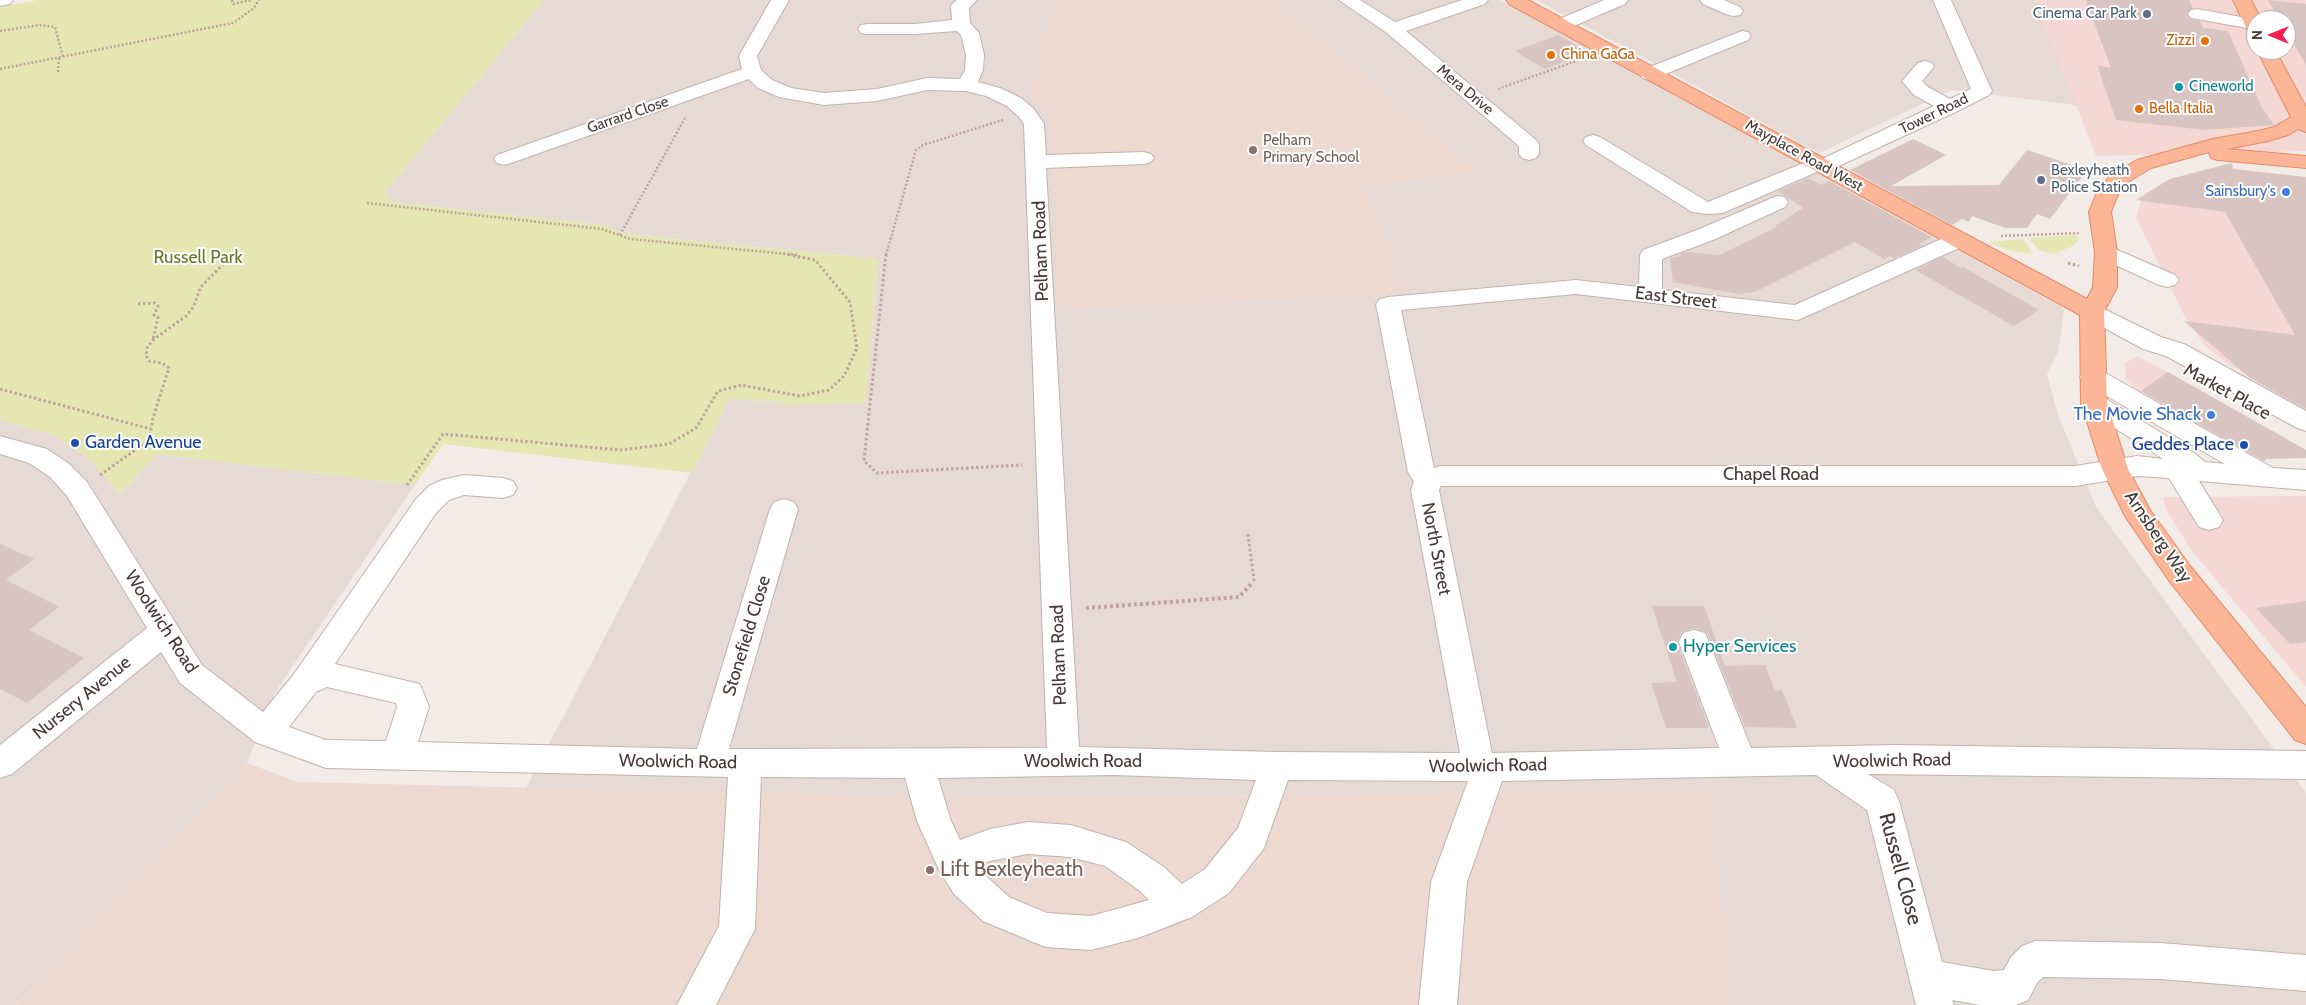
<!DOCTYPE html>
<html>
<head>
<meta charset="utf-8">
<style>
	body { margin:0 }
	#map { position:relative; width:2306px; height:1005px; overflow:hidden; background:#f3ebe7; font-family:Cabin,sans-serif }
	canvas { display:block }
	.north { position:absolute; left:2246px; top:10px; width:50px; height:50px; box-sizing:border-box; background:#fff; border:1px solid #b5b0af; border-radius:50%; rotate:270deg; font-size:14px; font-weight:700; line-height:20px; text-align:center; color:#463936 }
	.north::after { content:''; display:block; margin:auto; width:18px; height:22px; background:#f61c54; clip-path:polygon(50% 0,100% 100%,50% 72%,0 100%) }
</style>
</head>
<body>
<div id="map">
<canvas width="2306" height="1005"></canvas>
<div class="north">N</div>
</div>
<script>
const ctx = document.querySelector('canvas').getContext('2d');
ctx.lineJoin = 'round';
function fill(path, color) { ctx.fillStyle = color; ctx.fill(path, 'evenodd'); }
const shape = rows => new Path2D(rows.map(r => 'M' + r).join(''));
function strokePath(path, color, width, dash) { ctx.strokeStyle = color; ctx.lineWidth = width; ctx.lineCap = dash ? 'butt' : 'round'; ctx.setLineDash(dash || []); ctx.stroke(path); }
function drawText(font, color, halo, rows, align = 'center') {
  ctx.font = font + ' Cabin,sans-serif'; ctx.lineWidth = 4; ctx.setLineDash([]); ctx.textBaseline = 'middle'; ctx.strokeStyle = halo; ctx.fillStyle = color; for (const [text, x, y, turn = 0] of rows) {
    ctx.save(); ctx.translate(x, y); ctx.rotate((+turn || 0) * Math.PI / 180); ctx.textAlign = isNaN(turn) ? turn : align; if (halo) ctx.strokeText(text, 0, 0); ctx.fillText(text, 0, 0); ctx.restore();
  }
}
fill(shape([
	[544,0,1499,0,2061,307,2064,311,2058,352,2047,374,2058,415,2096,507,2306,793,2306,1005,1733,1005,1710,793,916,797,526,788,729,399,783,402,782,405,865,403,878,259,626,234,604,225,392,202,385,192],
	[1537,0,2039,0,2084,106,1951,90,1819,153],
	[0,420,56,436,86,456,120,494,157,454,415,485,274,694,247,763,207,806,75,934,82,939,16,1005,0,1005]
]), '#e7dad5');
fill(shape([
	[2035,0,2306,0,2306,151,2096,156],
	[2256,20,2286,20,2286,50,2256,50],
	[2217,167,2306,177,2306,411,2227,363,2205,346,2184,315,2136,218,2141,201,2162,183,2170,179],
	[2138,356,2289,440,2288,441,2261,462,2135,389,2125,378,2125,363],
	[2306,496,2306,687,2191,550,2165,507,2163,497]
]), '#f5d8d3');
fill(shape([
	[1056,0,1275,0,1480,173,1363,185,1409,293,1060,310,1052,127,1046,112,1028,96],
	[247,763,298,782,916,797,1710,793,1733,1005,17,1005,82,939,74,934,207,806]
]), '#ecdad1');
fill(shape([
	[38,0,544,0,385,192,392,202,604,225,626,234,878,259,865,403,782,405,783,402,729,399,692,473,443,444,415,485,157,454,120,494,86,456,56,436,0,420,0,7],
	[2076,235,2080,238,2073,246,2053,254,2039,250,2030,240,2031,238],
	[2023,239,2033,254,2011,251,1988,242]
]), '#e4e7b1');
fill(shape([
	[2086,0,2189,0,2193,8,2186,14,2190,19,2200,21,2203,28,2228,31,2261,106,2274,125,2204,130,2116,120,2097,65,2111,68],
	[2268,0,2306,4,2306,65,2286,30,2286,20,2279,20],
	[1558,35,1588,52,1545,69,1515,51],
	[1913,139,1946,155,1891,186,1999,185,2027,150,2087,170,2050,219,2037,214,2027,228,2005,228,1972,216,1969,222,1962,219,1952,225,1850,170],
	[2232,163,2233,169,2306,177,2306,409,2250,378,2184,321,2295,335,2225,212,2136,200,2170,179],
	[1808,178,1821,185,1829,181,1932,237,1919,244,1922,246,1894,258,1890,256,1884,259,1855,242,1755,292,1738,294,1673,282,1670,258,1681,256,1680,254,1687,252,1719,255,1777,227,1775,226,1803,208,1778,191],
	[1943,257,1961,268,1963,267,2039,310,2014,326,1915,270],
	[2168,372,2306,450,2306,458,2267,459,2264,461,2141,391],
	[0,544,34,559,6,580,59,607,29,630,84,658,27,703,0,689],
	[2306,601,2306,642,2290,644,2256,608],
	[1652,606,1704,606,1725,666,1765,665,1775,691,1782,690,1797,728,1745,727,1707,632,1694,628,1681,632,1677,643,1709,728,1666,728,1651,683,1677,682]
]), '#d8c4c0');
const minor = shape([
	[0,0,13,0,10,4,0,6,0,0],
	[771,0,789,0,757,56,761,70,772,80,791,88,824,93,877,89,927,78,960,79,965,70,966,55,961,35,957,31,915,34,867,34,861,33,858,29,861,25,867,24,915,24,952,20,951,6,954,2,957,0,977,0,969,8,970,23,979,33,984,55,983,70,978,82,1000,88,1021,98,1034,109,1044,124,1046,155,1144,152,1151,154,1154,158,1151,162,1144,164,1046,168,1079,747,1277,752,1460,753,1411,490,1414,482,1408,472,1376,304,1380,299,1388,297,1576,280,1639,287,1640,255,1643,250,1697,230,1777,196,1785,197,1788,202,1785,207,1713,240,1662,259,1662,290,1795,305,1950,235,1958,233,1966,235,1969,240,1966,245,1798,320,1576,294,1401,310,1434,468,1440,466,2075,466,2137,456,2163,459,2085,409,2081,403,2085,397,2094,394,2103,397,2194,453,2205,462,2225,464,2084,383,2080,377,2084,371,2093,369,2102,371,2273,468,2306,470,2306,490,2199,481,2223,520,2219,527,2209,530,2199,527,2169,478,2137,476,2075,486,1441,486,1439,490,1492,753,1719,748,1679,642,1683,633,1694,630,1705,633,1709,642,1751,748,1894,745,2306,751,2306,779,1868,774,1894,790,1899,801,1942,962,1994,971,2004,970,2011,957,2022,946,2035,941,2161,943,2306,955,2306,991,2161,979,2043,977,2037,983,2028,1000,2016,1005,1980,1005,1952,1000,1954,1005,1916,1005,1867,810,1816,775,1502,781,1467,882,1457,1005,1419,1005,1431,882,1468,781,1288,780,1264,848,1229,893,1192,917,1138,938,1091,950,1046,947,1033,942,983,921,954,894,939,870,917,821,905,778,761,777,755,929,716,1005,677,1005,719,926,728,777,326,768,255,742,180,683,161,652,12,774,0,778,0,745,147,628,67,496,50,477,29,463,0,454,0,436,47,449,68,463,87,482,202,665,263,712,294,674,416,499,429,486,442,480,464,475,503,478,513,481,517,488,513,495,503,498,464,495,449,500,436,513,335,664,420,684,429,707,418,742,697,749,770,509,774,502,784,499,794,502,798,509,729,749,1047,748,1024,124,1019,117,1007,106,986,96,966,91,927,90,877,101,824,105,779,97,758,88,749,79,511,163,504,165,497,163,494,159,497,155,742,69,739,56,771,0],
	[327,687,396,703,397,707,386,741,326,740,289,727,316,692,327,687],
	[1114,775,1256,780,1238,828,1205,869,1182,884,1164,867,1126,842,1071,825,1028,822,990,829,960,840,951,821,938,778,1114,775],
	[1028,854,1071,857,1105,866,1140,891,1149,900,1091,916,1047,913,1009,897,975,866,990,861,1028,854],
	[1339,0,1360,0,1395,22,1462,0,1488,0,1485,4,1406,31,1536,140,1539,144,1539,154,1536,158,1529,160,1522,158,1519,154,1519,146,1387,33,1339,0],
	[1604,0,1628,0,1625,4,1567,29,1561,30,1555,29,1552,25,1555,21,1604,0],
	[1700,0,1724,0,1740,7,1743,11,1740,15,1734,16,1728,15,1703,4,1700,0],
	[1933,0,1951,0,1992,91,1989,95,1958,111,1830,170,1819,171,1723,213,1708,214,1692,212,1586,145,1583,141,1586,137,1593,135,1600,137,1708,202,1811,160,1822,159,1934,106,1914,95,1902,81,1918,63,1925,61,1932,63,1934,67,1922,81,1928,87,1950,99,1971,89,1933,0],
	[2197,9,2253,19,2259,20,2256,20,2256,29,2253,29,2191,18,2188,14,2191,10,2197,9],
	[1742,31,1748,32,1751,36,1748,40,1656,78,1649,80,1642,78,1640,74,1642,70,1742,31],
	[2106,245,2175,275,2179,280,2175,285,2167,287,2159,285,2098,257,2095,252,2098,247,2106,245],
	[2092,305,2100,307,2161,337,2184,344,2306,411,2306,431,2297,428,2166,356,2143,349,2084,317,2080,312,2084,307,2092,305]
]);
const major = shape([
	[1506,0,1528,0,2087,299,2093,287,2095,252,2089,212,2097,192,2109,177,2137,160,2213,139,2258,131,2274,127,2291,117,2257,50,2275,50,2306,107,2306,132,2298,129,2288,135,2268,141,2227,149,2306,156,2306,168,2218,160,2211,158,2209,152,2151,168,2123,185,2119,192,2111,212,2117,252,2117,287,2104,312,2107,403,2128,469,2150,510,2190,566,2306,707,2306,744,2295,740,2170,582,2125,516,2102,469,2081,403,2080,315,1509,4,1506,0],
	[2233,0,2251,0,2261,20,2256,20,2256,34,2250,33,2247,29,2233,0]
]);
strokePath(minor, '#c2b2ad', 2);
strokePath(major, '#e18b67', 2);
strokePath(shape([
	[232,0,233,4,252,0],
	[0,31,40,25,55,27,63,57],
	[0,69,233,23,254,8,259,0],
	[58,72,59,58],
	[1498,89,1579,60],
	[367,203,602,229,630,239,798,255],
	[620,235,686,116],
	[2001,236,2079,233],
	[886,255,916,150,923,145,1003,120]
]), '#c0a49b', 2.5, [2, 2]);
strokePath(shape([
	[886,254,864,461,877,473,1022,465],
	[2068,263,2079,266],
	[138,304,155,303,158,306,154,315,158,317,153,340],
	[0,389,151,429],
	[100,475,149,440,153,418,169,368,162,363,149,361,146,356,147,348,153,340,186,316,194,306,200,288,225,262],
	[407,485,443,434,621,450,669,444,696,428,718,391,741,385,800,396,829,390,844,376,857,348,850,302,815,260,785,254],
	[1248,534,1254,580,1252,583]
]), '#c0a49b', 3, [2.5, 2.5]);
strokePath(shape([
	[1086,608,1239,597,1253,582]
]), '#c0a49b', 4, [3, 3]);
fill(minor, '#fff');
fill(major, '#fcb697');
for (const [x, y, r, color] of [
	[2147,14,5,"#5c6f8a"],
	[2205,41,5,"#e8710a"],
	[1551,55,5,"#e8710a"],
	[2179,87,5,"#0f9aa8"],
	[2139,109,5,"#e8710a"],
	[1253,150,5,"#8d6e63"],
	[2041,180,5,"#5c6f8a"],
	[2286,192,5,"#3f7fe0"],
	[2211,415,5,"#3f7fe0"],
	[75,443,5,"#1a4fb4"],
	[2244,445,5,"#1a4fb4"],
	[1673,647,5,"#0f9aa8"],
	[930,870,5,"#8d6e63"]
]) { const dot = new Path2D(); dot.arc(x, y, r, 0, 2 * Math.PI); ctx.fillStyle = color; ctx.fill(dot); strokePath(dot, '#fff', 2); }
drawText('15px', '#4e5e75', '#fff', [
	["Cinema Car Park",2137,14],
	["Bexleyheath",2051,171,"left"],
	["Police Station",2051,188,"left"]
], 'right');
drawText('15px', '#c56008', '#fff', [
	["Zizzi",2195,41,"right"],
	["China GaGa",1561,55],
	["Bella Italia",2149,109]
], 'left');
drawText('15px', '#0d838f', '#fff', [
	["Cineworld",2189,87]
], 'left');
drawText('15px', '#463936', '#fff', [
	["Mera Drive",1465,90,40],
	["Tower Road",1934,114,-26],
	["Garrard Close",628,115,-19],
	["Mayplace Road West",1804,156,29]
]);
drawText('15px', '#785e54', '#fff', [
	["Pelham",1263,141],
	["Primary School",1263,158]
], 'left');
drawText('15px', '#366cbe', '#fff', [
	["Sainsbury's",2276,192]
], 'right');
drawText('18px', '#463936', '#fff', [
	["Pelham Road",1041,251,-92],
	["East Street",1676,298,7],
	["Market Place",2227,392,29],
	["Chapel Road",1771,475],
	["Arnsberg Way",2158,537,56],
	["North Street",1436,549,79],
	["Woolwich Road",161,622,57],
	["Stonefield Close",747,636,-73],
	["Pelham Road",1059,655,-92],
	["Nursery Avenue",82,698,-39],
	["Woolwich Road",1892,761,-1],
	["Woolwich Road",678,762,1],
	["Woolwich Road",1083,762],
	["Woolwich Road",1488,766,-1]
]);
drawText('18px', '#67772a', '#fff', [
	["Russell Park",198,258]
]);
drawText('18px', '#366cbe', '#fff', [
	["The Movie Shack",2201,415]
], 'right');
drawText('18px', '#164399', '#fff', [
	["Garden Avenue",85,443],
	["Geddes Place",2234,445,"right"]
], 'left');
drawText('18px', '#0d838f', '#fff', [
	["Hyper Services",1683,647]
], 'left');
drawText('21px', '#463936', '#fff', [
	["Russell Close",1900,869,75]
]);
drawText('21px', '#785e54', '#fff', [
	["Lift Bexleyheath",940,870]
], 'left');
</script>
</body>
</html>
